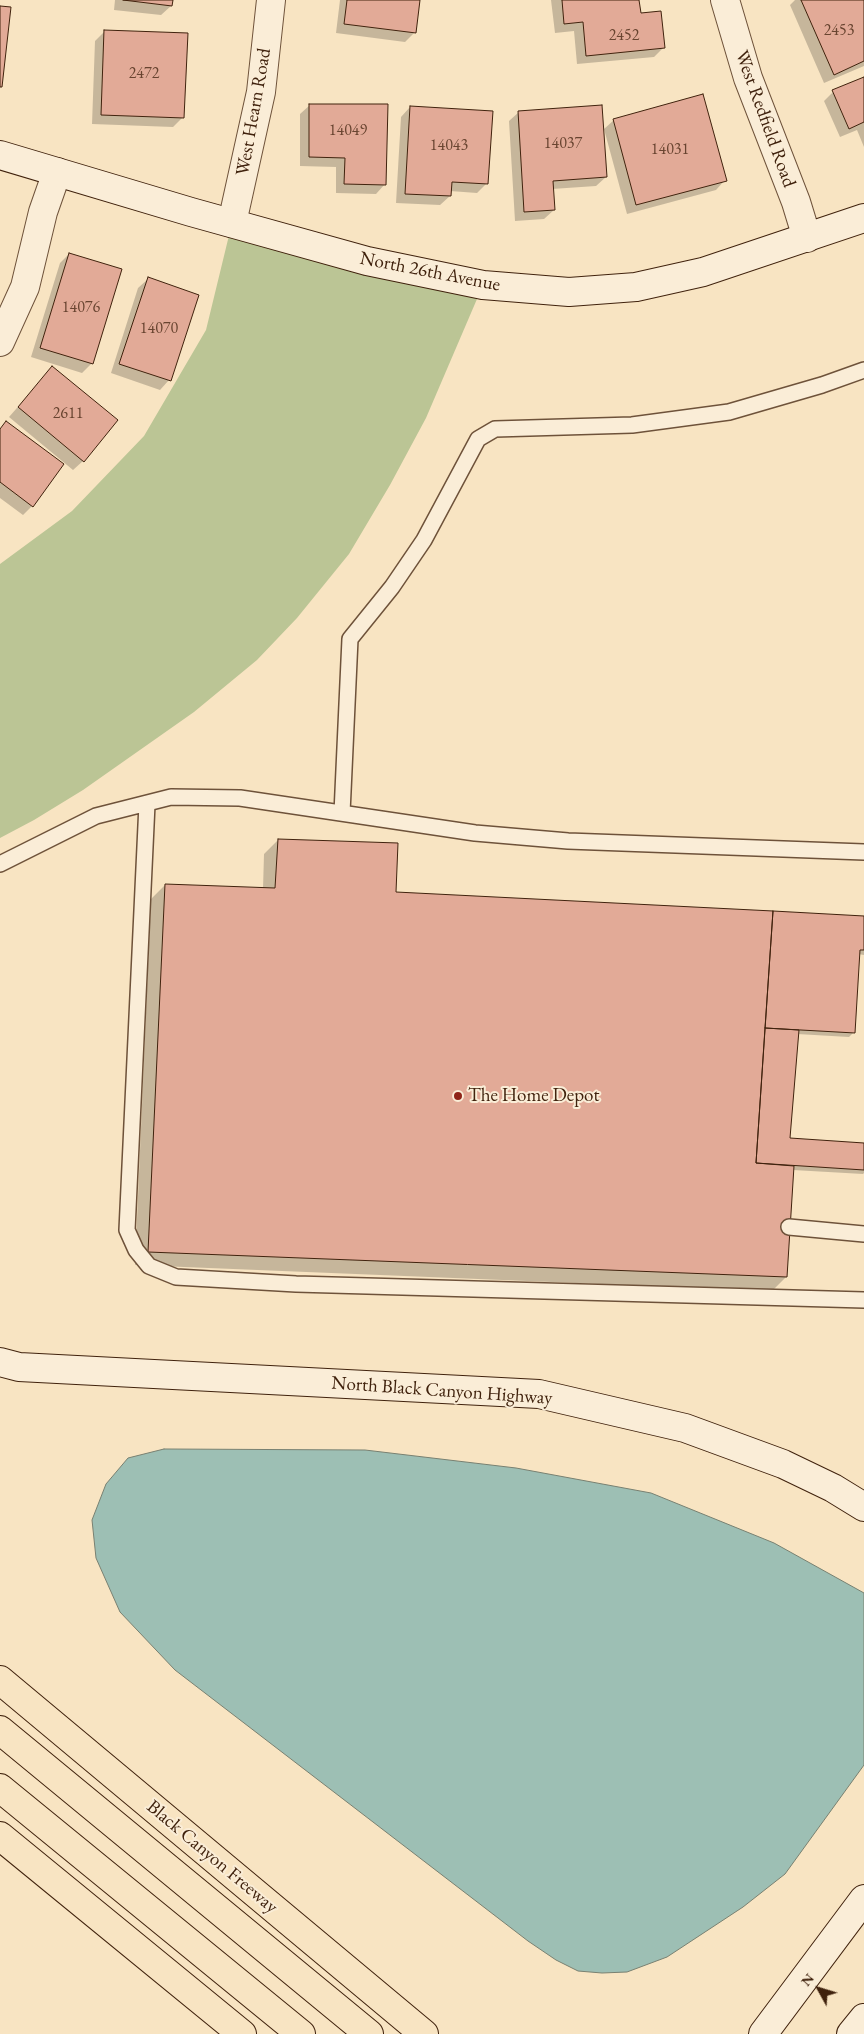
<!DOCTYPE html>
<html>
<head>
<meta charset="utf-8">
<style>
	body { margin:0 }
	#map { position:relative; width:864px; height:2034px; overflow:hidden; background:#f8e4c2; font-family:"EB Garamond",serif }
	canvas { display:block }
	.north { position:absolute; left:794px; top:1964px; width:50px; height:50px; -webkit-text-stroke:4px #faedd7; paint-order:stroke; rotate:309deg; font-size:14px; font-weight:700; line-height:20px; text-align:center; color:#40220d }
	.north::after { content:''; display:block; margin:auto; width:18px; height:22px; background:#40220d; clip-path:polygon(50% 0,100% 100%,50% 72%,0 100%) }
</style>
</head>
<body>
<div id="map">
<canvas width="864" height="2034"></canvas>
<div class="north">N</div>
</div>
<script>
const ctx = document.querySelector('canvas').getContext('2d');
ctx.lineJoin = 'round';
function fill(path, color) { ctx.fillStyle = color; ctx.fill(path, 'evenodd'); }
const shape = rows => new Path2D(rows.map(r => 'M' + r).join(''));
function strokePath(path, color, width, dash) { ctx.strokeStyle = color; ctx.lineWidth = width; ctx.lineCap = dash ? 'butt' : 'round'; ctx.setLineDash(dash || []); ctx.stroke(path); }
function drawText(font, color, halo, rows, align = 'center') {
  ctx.font = font + ' "EB Garamond",serif'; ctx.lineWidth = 4; ctx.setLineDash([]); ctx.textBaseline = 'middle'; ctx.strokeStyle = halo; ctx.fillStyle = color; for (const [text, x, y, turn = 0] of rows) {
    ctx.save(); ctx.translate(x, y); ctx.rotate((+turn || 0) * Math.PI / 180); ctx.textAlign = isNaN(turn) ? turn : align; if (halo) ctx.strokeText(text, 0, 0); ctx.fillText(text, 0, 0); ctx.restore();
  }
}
fill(shape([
	[232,223,483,285,426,418,390,485,349,554,297,618,257,660,194,712,83,790,34,820,0,838,0,564,72,511,144,436,206,330]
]), '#bbc595');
const water = shape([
	[164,1449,365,1450,516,1468,651,1493,774,1543,864,1593,864,1765,785,1874,743,1907,667,1957,627,1972,602,1973,578,1971,556,1960,528,1941,175,1670,120,1612,96,1558,92,1520,106,1484,128,1458,164,1449]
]);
fill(water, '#9dbfb4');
strokePath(water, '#788071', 1);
fill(shape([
	[115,0,171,0,171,6,161,15,114,10],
	[340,0,419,0,415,32,405,42,336,33],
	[551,0,638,0,640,15,664,47,654,57,577,64,574,31,555,33],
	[795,0,864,0,864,66,824,83,790,5],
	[105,31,183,117,173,127,92,124,95,41],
	[864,78,864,147,857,130,840,137,824,101,833,92],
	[310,105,385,184,376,194,336,193,336,167,300,166,300,114],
	[410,107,487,183,477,193,450,191,450,196,440,205,396,203,401,117],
	[519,112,606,177,596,186,552,189,554,210,544,219,515,221,509,121],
	[614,120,725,180,716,190,627,214,604,129],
	[69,254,92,363,82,373,31,357,60,263],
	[148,279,169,380,160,390,111,373,138,288],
	[52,368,83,461,73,470,9,417],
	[6,423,32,506,23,515,0,498,0,429],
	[278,840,395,893,864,917,864,955,858,954,853,1033,849,1037,797,1034,789,1139,864,1144,864,1173,863,1174,793,1170,786,1277,772,1291,135,1265,151,899,165,885,263,889,264,854]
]), '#0003');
const building = shape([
	[123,0,173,0,172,6,123,0],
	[347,0,420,0,416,33,344,24,347,0],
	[562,0,639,0,641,13,661,11,665,48,586,56,583,22,564,24,562,0],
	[801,0,864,0,864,61,834,75,801,0],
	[0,6,11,7,2,87,0,87,0,6],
	[104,30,188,33,184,118,101,115,104,30],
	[864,77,864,122,849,129,832,90,864,77],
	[703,94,727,181,636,205,613,119,703,94],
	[309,104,388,104,386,185,344,184,345,158,309,157,309,104],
	[602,105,607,177,553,181,555,210,524,212,518,111,602,105],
	[410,106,493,111,488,184,452,182,451,196,405,194,410,106],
	[69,253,122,269,93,364,40,348,69,253],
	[148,277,199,295,171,381,119,364,148,277],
	[52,366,118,420,84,462,18,407,52,366],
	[6,421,64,464,33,507,0,482,0,429,6,421],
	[278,839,398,843,396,892,773,911,756,1163,794,1166,787,1277,148,1252,165,884,275,888,278,839],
	[773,911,864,916,864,950,860,950,855,1033,765,1028,773,911],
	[765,1028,799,1030,790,1138,864,1143,864,1170,756,1163,765,1028]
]);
fill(building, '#e2aa97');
strokePath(building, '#40220d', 1);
const lane = shape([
	[147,804,127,1230,136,1250,149,1266,176,1277,296,1284,864,1300],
	[342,813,350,639,392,587,424,540,478,439,495,429,632,425,729,412,822,385,864,370],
	[0,864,96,816,171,797,240,798,475,833,568,841,864,852],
	[789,1227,864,1234]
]);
const street = shape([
	[725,0,748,78,796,202,807,238],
	[232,223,261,92,271,0],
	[0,342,25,287,43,212,57,172]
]);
const secondary = shape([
	[0,155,191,212,367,261,483,285,569,292,636,287,703,272,864,218],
	[0,1362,19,1367,539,1394,685,1428,783,1464,833,1488,864,1507],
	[763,2034,864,1899],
	[851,2034,864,2018]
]);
const highway = shape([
	[0,1680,424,2034],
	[0,1730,369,2034],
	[0,1788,301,2034],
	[0,1836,242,2034]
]);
strokePath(lane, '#6e523a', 18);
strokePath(street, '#6e523a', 30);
strokePath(secondary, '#40220d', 30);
strokePath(highway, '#40220d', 30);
strokePath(lane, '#faedd7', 15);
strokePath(street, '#faedd7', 28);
strokePath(secondary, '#faedd7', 28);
strokePath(highway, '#f8e4c2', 28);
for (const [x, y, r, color] of [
	[458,1096,5,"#8f2418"]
]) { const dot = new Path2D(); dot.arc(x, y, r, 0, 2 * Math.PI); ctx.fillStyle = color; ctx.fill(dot); strokePath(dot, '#faedd7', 2); }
drawText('16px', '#684430', null, [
	["2453",839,31],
	["2452",624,36],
	["2472",144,74],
	["14049",348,131],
	["14037",563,144],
	["14043",449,146],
	["14031",670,150],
	["14076",81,308],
	["14070",159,329],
	["2611",68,414]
]);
drawText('19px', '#40220d', '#faedd7', [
	["West Hearn Road",254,112,-80],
	["West Redfield Road",765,119,70],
	["North 26th Avenue",430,272,11],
	["North Black Canyon Highway",442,1391,4],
	["Black Canyon Freeway",212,1857,40]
]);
drawText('19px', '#40220d', '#faedd7', [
	["The Home Depot",468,1096]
], 'left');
</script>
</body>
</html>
